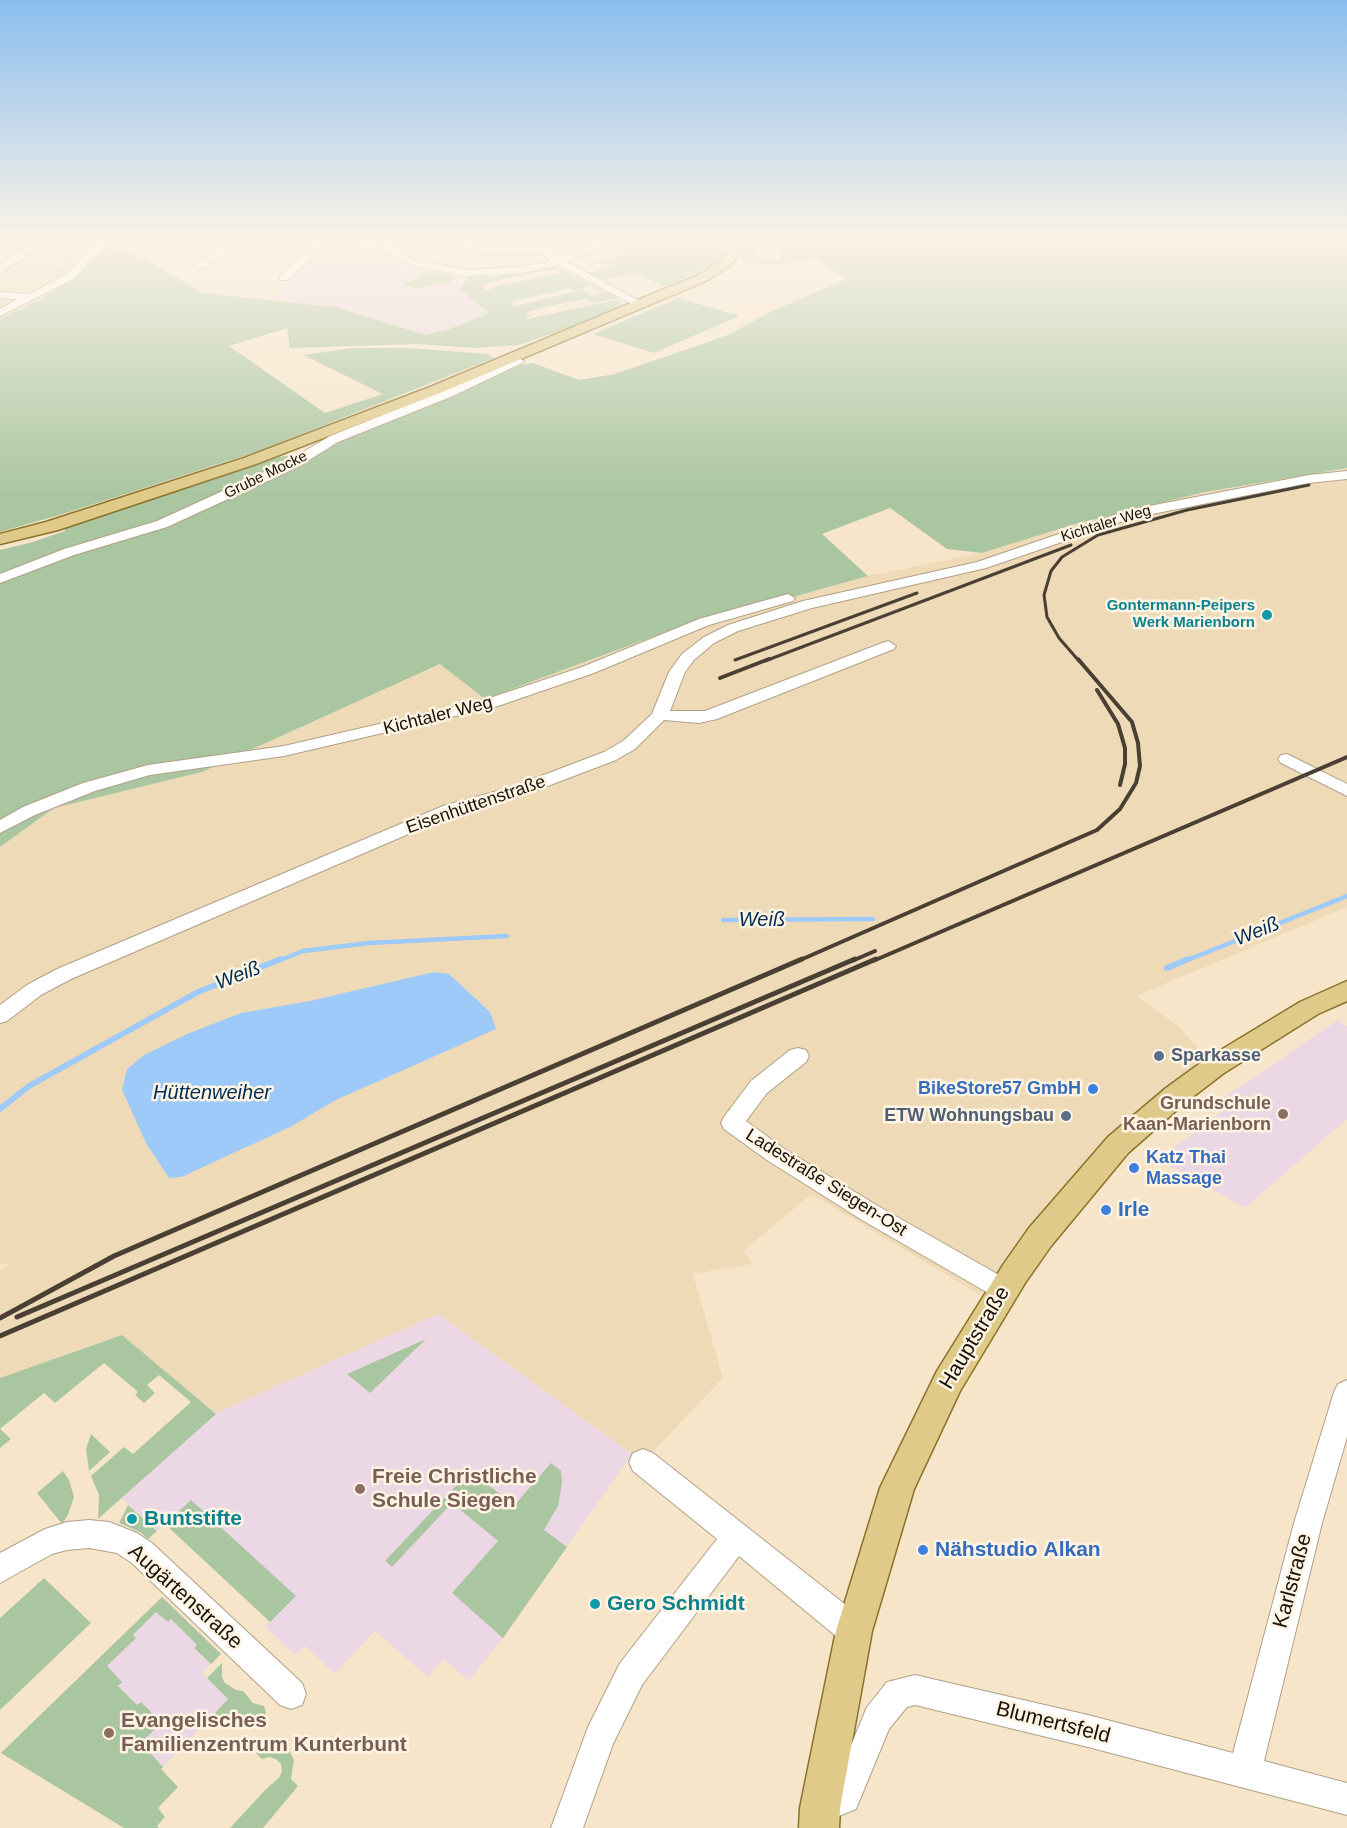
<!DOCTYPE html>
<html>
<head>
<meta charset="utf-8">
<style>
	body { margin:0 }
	canvas { display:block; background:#f7e5ca }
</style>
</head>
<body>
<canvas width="1347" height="1828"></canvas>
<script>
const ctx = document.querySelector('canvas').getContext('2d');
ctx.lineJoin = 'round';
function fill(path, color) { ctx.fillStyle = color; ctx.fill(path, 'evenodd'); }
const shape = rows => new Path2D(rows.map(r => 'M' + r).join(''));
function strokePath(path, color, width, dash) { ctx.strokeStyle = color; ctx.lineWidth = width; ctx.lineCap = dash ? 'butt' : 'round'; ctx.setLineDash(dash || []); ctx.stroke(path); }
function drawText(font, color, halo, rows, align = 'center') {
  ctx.font = font + ' Helvetica,sans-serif'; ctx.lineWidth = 5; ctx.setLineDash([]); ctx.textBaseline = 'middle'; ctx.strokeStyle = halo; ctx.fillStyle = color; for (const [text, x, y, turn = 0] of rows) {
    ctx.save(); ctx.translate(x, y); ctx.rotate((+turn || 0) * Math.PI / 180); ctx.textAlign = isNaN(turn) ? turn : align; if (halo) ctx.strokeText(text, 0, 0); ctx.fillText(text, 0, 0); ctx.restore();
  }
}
fill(shape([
	[0,239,112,239,83,270,44,298,0,319],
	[1347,468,1347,907,1136,996,1177,1025,1206,1056,979,1294,811,1194,744,1251,752,1264,693,1274,723,1378,643,1462,438,1314,216,1414,122,1335,0,1378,0,1270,9,1265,0,1263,0,847,54,808,202,772,441,664,485,699,660,634,868,576,982,553,1075,524,1205,492]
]), '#efdab8');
fill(shape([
	[329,245,353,250,382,252,399,261,427,270,457,275,461,290,489,313,450,329,426,335,335,307,272,299,316,253],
	[1338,1020,1347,1027,1347,1119,1245,1208,1158,1159,1227,1108,1225,1097],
	[438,1314,632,1454,503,1638,469,1681,443,1659,428,1677,375,1631,335,1674,305,1646,295,1655,265,1627,270,1621,165,1524,157,1531,103,1481,197,1398,216,1413],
	[157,1612,171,1619,197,1645,194,1649,211,1664,202,1674,228,1699,161,1769,1,1753,128,1630,133,1635]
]), '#ecd7e5');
fill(shape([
	[628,239,635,239,622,246,632,249,652,239,727,240,726,251,722,257,712,265,665,287,636,273,604,280,589,273,616,266,613,264,599,263,582,268,594,264,591,263,625,253,617,249,582,259,576,258,587,256],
	[746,239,755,239,759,261,781,260,778,239,1347,239,1347,468,1205,492,1075,524,982,553,947,549,890,508,822,534,868,576,660,634,485,699,440,664,202,772,54,808,0,847,0,550,33,542,65,531,65,527,278,457,301,454,371,430,521,365,533,363,579,380,615,374,728,335,768,313,846,279,816,259,773,265,745,262,742,259],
	[105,248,131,250,202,293,335,307,426,335,450,329,489,313,461,290,467,275,497,277,500,274,556,267,618,298,592,303,585,299,550,306,526,312,530,316,526,317,527,319,616,300,620,303,614,310,569,328,518,345,476,348,417,344,290,348,287,328,229,346,325,413,383,394,303,355,352,348,408,348,487,354,494,358,256,452,63,514,0,532,0,319,44,298,83,270],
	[555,269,561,273,504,284,487,290,480,286,499,280],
	[591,286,602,293,592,296,582,290,515,306,510,302,570,288,574,291],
	[430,272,454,276,450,283,442,282,418,289,402,283,422,277,419,275],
	[679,298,739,316,654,353,593,334],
	[122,1335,216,1414,98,1519,99,1495,91,1476,124,1447,133,1454,191,1402,159,1375,147,1385,155,1393,144,1403,135,1395,138,1392,104,1363,55,1403,44,1393,0,1429,11,1439,0,1448,0,1378],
	[426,1339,370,1393,347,1374],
	[91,1434,110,1452,89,1471,86,1449],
	[551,1463,561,1471,562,1483,558,1506,544,1530,567,1547,503,1638,452,1593,498,1541,452,1503,392,1567,385,1561,470,1471,504,1497,502,1499,513,1507],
	[63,1471,69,1480,74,1497,68,1515,62,1524,37,1493],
	[191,1500,296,1596,270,1622,165,1524],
	[128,1505,157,1531,148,1539,140,1532,119,1523],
	[44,1578,91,1623,0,1710,0,1618],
	[162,1597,221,1654,211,1664,194,1648,197,1645,171,1619,168,1622,156,1612,133,1635,136,1638,107,1666,122,1682,118,1686,137,1705,141,1702,157,1718,160,1716,164,1720,141,1743,163,1767,161,1769,178,1787,158,1808,165,1817,157,1826,159,1828,124,1828,1,1753],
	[222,1663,222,1677,225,1683,236,1690,243,1691,253,1703,264,1706,266,1713,262,1721,258,1720,253,1724,231,1728,215,1713,228,1699,207,1678],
	[274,1746,283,1747,290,1752,294,1760,291,1779,298,1786,263,1828,230,1828,267,1788,279,1778,282,1771,281,1764,276,1759,269,1757,262,1759,256,1753]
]), '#aac6a1');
fill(shape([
	[434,972,449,974,490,1012,496,1029,336,1100,290,1127,216,1161,182,1177,169,1178,146,1143,122,1090,127,1069,144,1055,187,1034,241,1013,310,1001]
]), '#9ecafa');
strokePath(shape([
	[57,276,79,248,83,239]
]), '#9ecafa', 3);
strokePath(shape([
	[723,920,873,919],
	[278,961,303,951,369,943,507,936],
	[1185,961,1347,896]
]), '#9ecafa', 4.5);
strokePath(shape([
	[1167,968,1188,959],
	[0,1109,29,1086,198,992,281,959]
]), '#9ecafa', 6);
const minor = shape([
	[34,239,67,239,38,248,0,273,0,265,31,244,34,239],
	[99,239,110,239,75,278,0,316,0,309,18,299,0,298,0,292,29,294,67,274,99,239],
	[146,239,156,239,150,244,147,243,146,239],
	[230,239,242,239,204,268,196,268,196,264,230,239],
	[320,239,345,239,379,244,377,239,387,239,389,245,414,260,466,270,521,267,550,261,540,252,488,253,419,239,444,239,488,247,534,246,528,239,539,239,560,258,605,239,620,239,567,262,645,304,640,307,636,306,558,265,521,273,466,276,407,264,383,250,359,249,331,242,321,247,288,280,280,280,280,276,320,239],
	[518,358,524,361,522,363,453,396,338,442,298,467,167,527,74,555,0,583,0,574,64,549,157,521,288,461,330,436,445,390,518,358],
	[1347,471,1347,479,1309,483,1132,518,986,568,812,608,738,631,714,643,694,660,685,672,670,711,705,711,882,643,888,641,896,646,894,649,717,719,699,723,664,720,635,749,616,760,524,795,455,814,71,979,41,995,7,1021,0,1023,0,1005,27,985,57,969,443,806,512,787,604,752,623,741,652,714,669,672,682,654,704,637,728,625,803,601,977,562,1129,510,1309,475,1347,471],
	[788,594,795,598,793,601,709,625,594,673,498,706,284,756,150,775,95,791,35,815,0,833,0,820,23,807,83,783,148,765,284,746,487,699,582,667,699,619,788,594],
	[1287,754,1347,784,1347,796,1281,763,1278,759,1281,755,1287,754],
	[798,1048,806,1050,809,1056,806,1062,767,1093,746,1121,783,1148,878,1206,1013,1283,1016,1290,1013,1297,1004,1300,995,1297,862,1220,767,1160,724,1129,721,1123,724,1117,751,1081,790,1050,798,1048],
	[1347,1380,1347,1437,1322,1523,1264,1761,1347,1783,1347,1815,1088,1747,915,1705,907,1707,889,1729,856,1809,820,1824,809,1819,804,1808,809,1797,834,1786,867,1707,887,1682,915,1675,1088,1715,1233,1753,1294,1523,1334,1392,1338,1384,1347,1380],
	[643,1449,653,1453,865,1620,869,1631,865,1642,854,1646,843,1642,739,1556,642,1685,613,1744,583,1828,551,1828,588,1727,620,1663,717,1539,633,1471,629,1462,633,1453,643,1449],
	[89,1520,109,1522,137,1533,152,1543,302,1683,306,1694,302,1705,291,1709,280,1705,132,1563,117,1553,89,1548,67,1550,52,1554,0,1583,0,1553,45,1529,67,1522,89,1520]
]);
const major = shape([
	[730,239,742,239,741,251,731,265,706,281,440,393,256,464,58,530,0,544,0,534,46,522,244,458,430,387,698,275,723,259,729,251,730,239],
	[1347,981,1347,1001,1318,1014,1224,1073,1186,1102,1128,1153,1051,1246,1025,1283,960,1391,914,1489,872,1631,840,1808,839,1828,799,1828,800,1808,836,1631,880,1488,937,1371,1003,1265,1029,1228,1108,1137,1166,1088,1206,1059,1300,1002,1347,981]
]);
strokePath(minor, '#b0a086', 2);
strokePath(major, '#8c7229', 3);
fill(minor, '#fff');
fill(major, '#dfca89');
strokePath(shape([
	[735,660,917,593],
	[765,661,1071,545],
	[1079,661,1059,638,1047,617,1044,595,1051,571,1062,557,1098,535,1187,510,1309,485]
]), '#494033', 3);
strokePath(shape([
	[720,678,769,659],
	[1097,690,1118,724,1125,748,1125,764,1120,785],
	[798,961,1097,830,1120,809,1136,783,1140,766,1138,743,1132,722,1078,659],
	[852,961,875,951],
	[873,961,1347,757]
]), '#494033', 4);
strokePath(shape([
	[17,1317,855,959],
	[0,1318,114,1256,802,959],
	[0,1336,876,959]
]), '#494033', 5);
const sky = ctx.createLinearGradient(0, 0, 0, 495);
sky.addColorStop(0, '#8abdef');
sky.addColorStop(0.48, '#fbf3e7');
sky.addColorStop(1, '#fbf3e700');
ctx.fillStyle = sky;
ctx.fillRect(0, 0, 1347, 495);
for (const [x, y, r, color] of [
	[1267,615,6,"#0f9aa8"],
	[1159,1056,6,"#5c6f8a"],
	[1093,1089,6,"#3f7fe0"],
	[1283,1114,6,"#8d6e63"],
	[1066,1116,6,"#5c6f8a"],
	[1134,1168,6,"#3f7fe0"],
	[1106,1210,6,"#3f7fe0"],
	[360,1489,6,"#8d6e63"],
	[132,1519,6,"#0f9aa8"],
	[923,1550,6,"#3f7fe0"],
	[595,1604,6,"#0f9aa8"],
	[109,1733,6,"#8d6e63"]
]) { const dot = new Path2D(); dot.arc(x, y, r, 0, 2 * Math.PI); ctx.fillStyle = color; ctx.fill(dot); strokePath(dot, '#fef4e3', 2); }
drawText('15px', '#181208', '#fef4e3', [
	["Grube Mocke",266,475,-26],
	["Kichtaler Weg",1106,524,-17]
]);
drawText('bold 15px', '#0d838f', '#fef4e3', [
	["Gontermann-Peipers",1255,606],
	["Werk Marienborn",1255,623]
], 'right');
drawText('18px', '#181208', '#fef4e3', [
	["Kichtaler Weg",438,716,-14],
	["Eisenhüttenstraße",476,805,-19],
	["Ladestraße Siegen-Ost",826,1183,32]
]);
drawText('bold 18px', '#4e5e75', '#fef4e3', [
	["Sparkasse",1171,1056],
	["ETW Wohnungsbau",1054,1116,"right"]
], 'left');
drawText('bold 18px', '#366cbe', '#fef4e3', [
	["BikeStore57 GmbH",1081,1089],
	["Katz Thai",1146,1158,"left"],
	["Massage",1146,1179,"left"]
], 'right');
drawText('bold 18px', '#785e54', '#fef4e3', [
	["Grundschule",1271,1104],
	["Kaan-Marienborn",1271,1125]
], 'right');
drawText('italic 20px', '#002d58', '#fef4e3', [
	["Weiß",762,920],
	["Weiß",1257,932,-22],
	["Weiß",238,976,-21],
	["Hüttenweiher",212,1093]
]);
drawText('bold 21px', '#366cbe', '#fef4e3', [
	["Irle",1118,1210],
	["Nähstudio Alkan",935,1550]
], 'left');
drawText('21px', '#181208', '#fef4e3', [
	["Hauptstraße",975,1338,-59],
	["Karlstraße",1293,1581,-75],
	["Augärtenstraße",185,1597,42],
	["Blumertsfeld",1053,1723,14]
]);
drawText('bold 21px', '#785e54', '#fef4e3', [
	["Freie Christliche",372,1477],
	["Schule Siegen",372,1501],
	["Evangelisches",121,1721],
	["Familienzentrum Kunterbunt",121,1745]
], 'left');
drawText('bold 21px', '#0d838f', '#fef4e3', [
	["Buntstifte",144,1519],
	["Gero Schmidt",607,1604]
], 'left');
</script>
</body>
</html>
